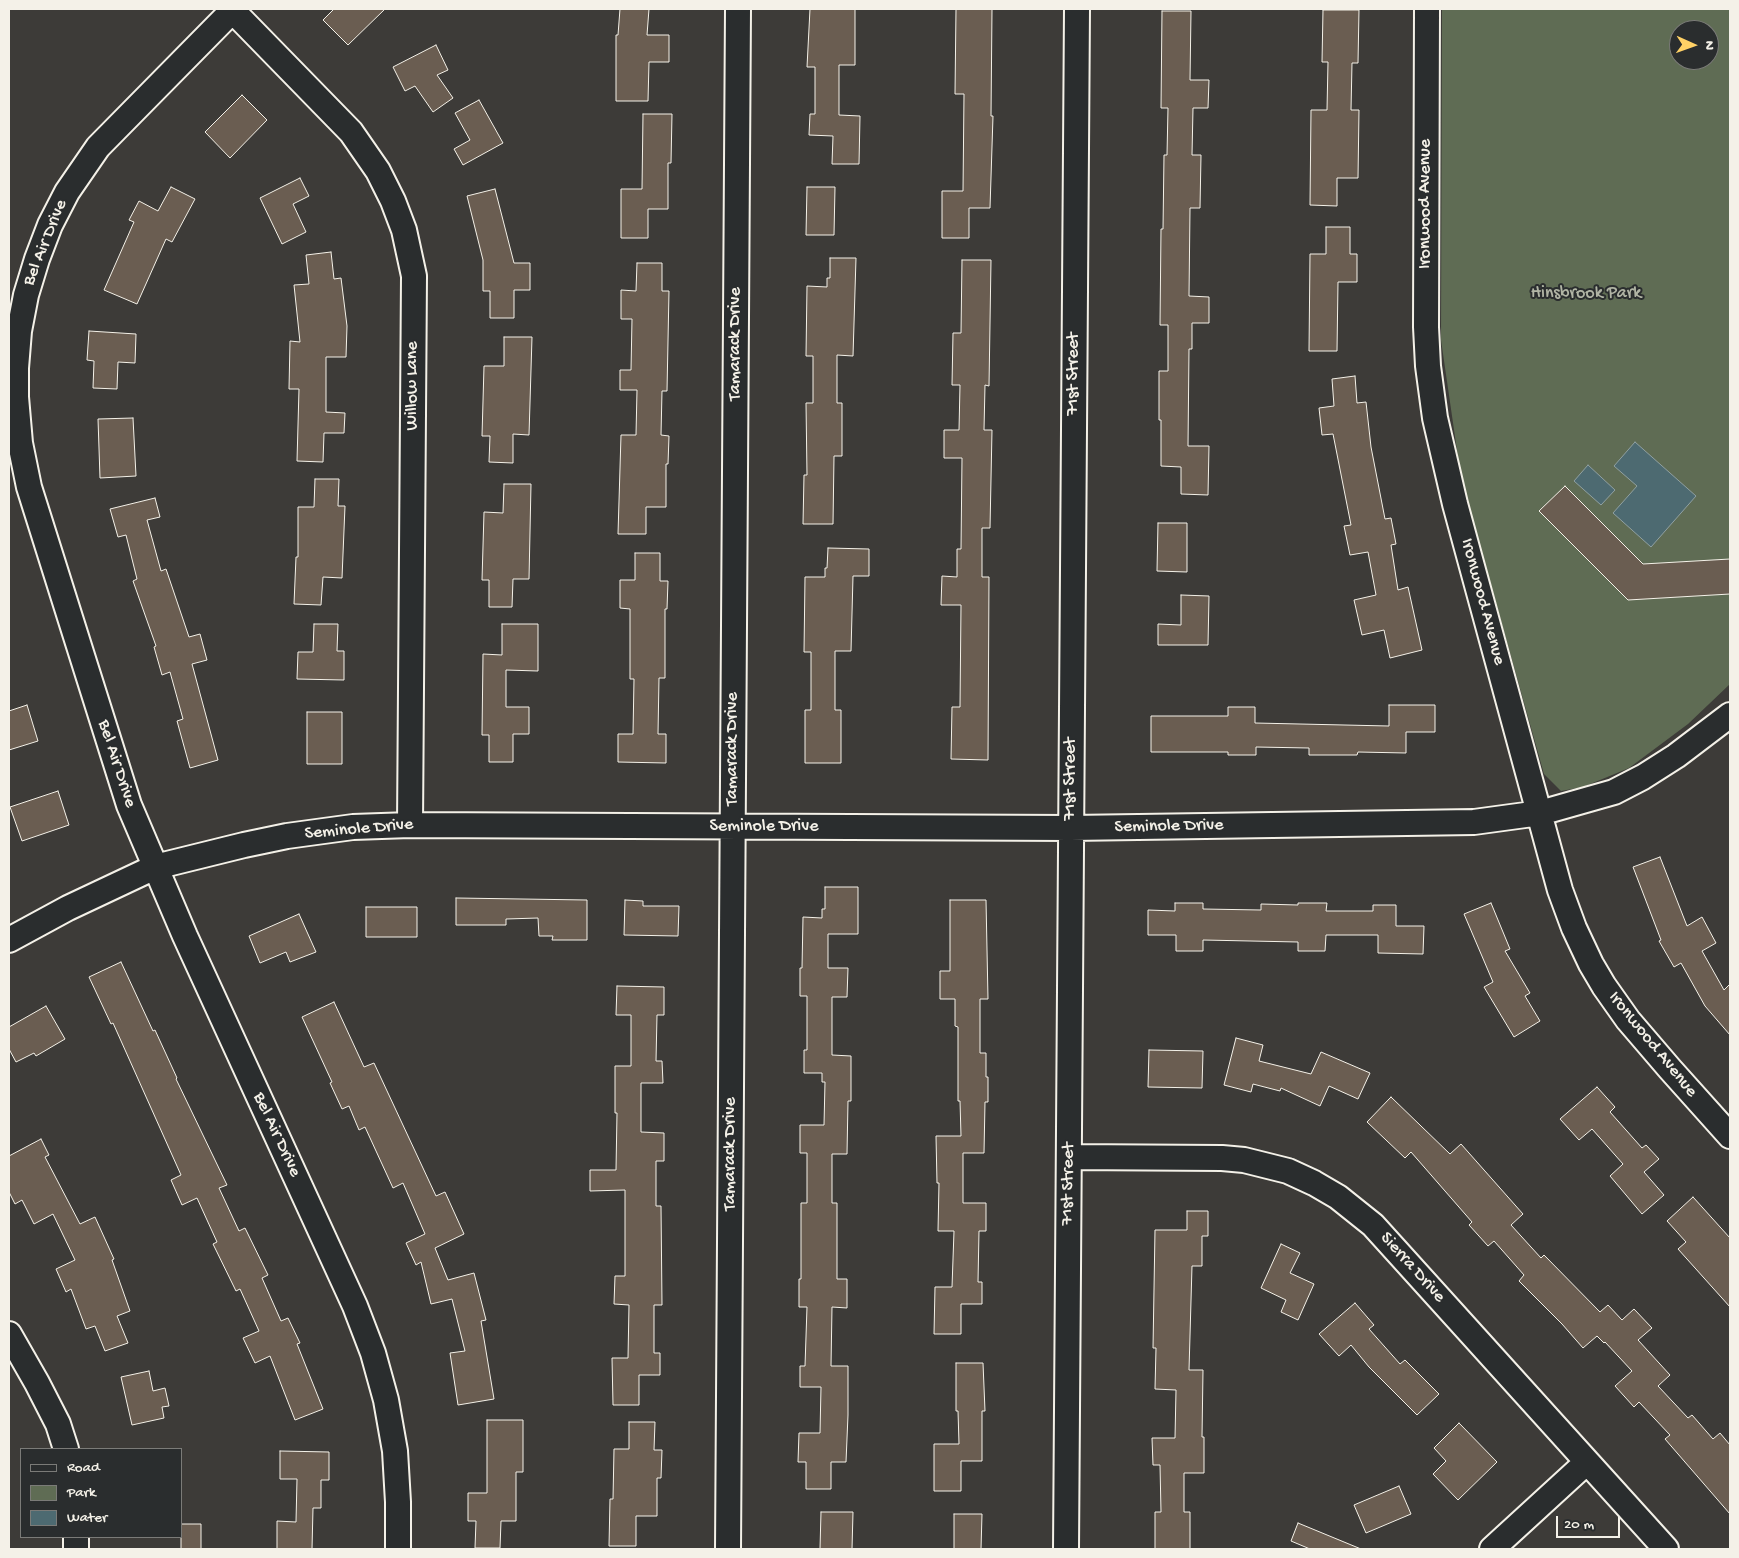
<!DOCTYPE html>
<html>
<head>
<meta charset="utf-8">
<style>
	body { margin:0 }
	#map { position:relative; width:1739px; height:1558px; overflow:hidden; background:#3d3b38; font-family:"Gochi Hand",sans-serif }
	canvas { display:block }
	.frame { position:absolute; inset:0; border:10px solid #f4f1e8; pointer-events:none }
	.legend { position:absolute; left:20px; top:1448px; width:162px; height:90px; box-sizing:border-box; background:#2a2d2e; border:1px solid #7b7b78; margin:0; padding:6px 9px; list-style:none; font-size:15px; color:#f4f1e8 }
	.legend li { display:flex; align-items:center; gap:10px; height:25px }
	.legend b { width:25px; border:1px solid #7b7b78 }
	.north { position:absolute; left:1669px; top:20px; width:50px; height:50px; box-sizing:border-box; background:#2a2d2e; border:1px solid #7b7b78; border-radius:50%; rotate:92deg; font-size:14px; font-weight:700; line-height:20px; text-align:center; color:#f4f1e8 }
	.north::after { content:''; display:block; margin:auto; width:18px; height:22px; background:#ffd166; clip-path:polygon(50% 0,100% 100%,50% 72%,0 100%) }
	.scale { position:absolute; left:1556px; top:1516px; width:64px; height:22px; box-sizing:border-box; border:2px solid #f4f1e8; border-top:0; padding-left:6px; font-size:15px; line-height:18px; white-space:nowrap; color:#f4f1e8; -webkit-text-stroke:4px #2a2d2e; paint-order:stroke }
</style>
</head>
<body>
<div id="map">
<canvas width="1739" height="1558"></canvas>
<div class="frame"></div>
<ul class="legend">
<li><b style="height:6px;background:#2a2d2e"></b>Road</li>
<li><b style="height:14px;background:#5f6c54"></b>Park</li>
<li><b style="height:14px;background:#4d6a71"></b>Water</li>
</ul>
<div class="north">N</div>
<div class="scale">20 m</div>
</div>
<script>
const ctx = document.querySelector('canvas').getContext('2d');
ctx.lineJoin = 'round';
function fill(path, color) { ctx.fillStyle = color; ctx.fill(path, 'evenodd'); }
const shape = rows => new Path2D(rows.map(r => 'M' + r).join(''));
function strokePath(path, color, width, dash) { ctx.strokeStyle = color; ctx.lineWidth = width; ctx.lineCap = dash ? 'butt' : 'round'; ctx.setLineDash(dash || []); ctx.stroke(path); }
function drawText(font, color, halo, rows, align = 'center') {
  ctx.font = font + ' "Gochi Hand",sans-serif'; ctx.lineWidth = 4; ctx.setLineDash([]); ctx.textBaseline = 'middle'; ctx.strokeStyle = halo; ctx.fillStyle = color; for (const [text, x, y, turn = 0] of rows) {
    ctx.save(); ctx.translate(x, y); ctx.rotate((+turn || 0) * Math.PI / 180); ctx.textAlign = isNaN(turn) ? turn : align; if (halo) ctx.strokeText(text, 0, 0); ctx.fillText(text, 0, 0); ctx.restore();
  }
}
fill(shape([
	[1442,9,1730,9,1730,684,1688,724,1629,768,1583,787,1561,791,1544,774,1461,478,1441,340],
	[1679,30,1709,30,1709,60,1679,60]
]), '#5f6c54');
const water = shape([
	[1635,442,1696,496,1651,547,1613,513,1637,486,1614,466,1635,442],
	[1588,465,1615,490,1601,505,1574,481,1588,465]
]);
fill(water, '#4d6a71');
strokePath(water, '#90a0a1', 1);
const building = shape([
	[334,9,385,9,348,45,323,20,334,9],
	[620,9,649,9,647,35,669,35,669,62,649,62,648,101,616,101,616,35,618,35,620,9],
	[810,9,855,9,855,65,839,65,839,115,860,116,859,164,832,164,833,136,809,135,810,114,815,114,815,67,807,67,810,9],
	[956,9,992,9,991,116,993,116,990,208,969,208,969,238,942,238,942,191,963,191,964,94,955,94,956,9],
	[1323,10,1359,10,1358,63,1352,63,1351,110,1359,110,1358,178,1337,178,1337,206,1310,205,1311,110,1327,110,1328,62,1322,62,1323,10],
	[1162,11,1191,11,1190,80,1209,80,1208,108,1193,108,1192,155,1201,155,1200,208,1190,208,1189,296,1209,297,1209,323,1192,323,1192,349,1189,349,1188,446,1209,446,1208,495,1181,494,1181,467,1161,466,1161,420,1159,420,1159,371,1168,371,1168,325,1160,325,1161,229,1163,229,1164,155,1167,155,1168,108,1161,108,1162,11],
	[436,45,448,70,437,75,453,98,433,112,415,86,405,91,393,67,436,45],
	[242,95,267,120,230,158,205,132,242,95],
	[479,100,503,143,463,165,454,149,470,140,455,113,479,100],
	[643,114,672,114,671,163,668,163,668,209,648,209,648,238,621,238,621,189,642,189,643,114],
	[300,178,309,196,293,204,306,232,282,244,260,198,300,178],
	[171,187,195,199,172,242,166,239,137,304,104,290,134,222,129,220,139,201,158,211,171,187],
	[807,187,835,187,834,235,806,235,807,187],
	[495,189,514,263,530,263,530,290,514,290,514,318,490,318,490,291,483,291,483,260,467,196,495,189],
	[1326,227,1350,227,1350,254,1357,254,1357,282,1338,282,1337,351,1309,351,1310,254,1326,254,1326,227],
	[331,252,334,279,341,278,347,326,346,357,326,357,326,412,345,413,344,433,324,433,323,462,297,461,299,389,289,389,290,341,300,342,294,285,309,284,306,255,331,252],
	[830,258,856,258,853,356,837,355,837,403,842,403,842,456,834,456,833,524,803,524,804,475,807,475,806,403,813,403,813,356,806,356,807,286,827,287,827,278,830,278,830,258],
	[962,260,991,260,989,386,985,385,984,430,992,430,990,528,982,528,982,577,989,577,988,760,951,759,952,707,960,707,961,605,941,605,942,576,957,577,957,549,961,549,962,458,944,458,944,430,959,430,960,385,952,385,953,333,961,333,962,260],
	[637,263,662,263,662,291,669,291,667,391,662,391,661,435,669,436,668,464,666,464,666,507,646,507,646,534,618,534,621,435,636,435,637,390,620,390,620,370,631,370,632,319,621,319,621,290,636,291,637,263],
	[89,331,136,334,135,363,118,362,117,389,93,388,94,361,87,360,89,331],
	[504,337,532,337,529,435,513,434,513,463,489,462,490,436,482,436,484,366,504,366,504,337],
	[1355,376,1357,403,1366,402,1371,447,1385,519,1391,518,1396,544,1391,545,1398,590,1408,587,1422,650,1390,658,1384,630,1362,635,1354,600,1376,595,1368,552,1350,555,1344,526,1351,525,1333,434,1322,435,1319,408,1334,406,1332,379,1355,376],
	[133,418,136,476,100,478,98,419,133,418],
	[315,479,339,479,338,506,345,506,342,578,323,577,321,605,294,604,296,557,298,557,298,507,314,507,315,479],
	[504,484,531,484,529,579,513,579,512,607,489,607,489,580,482,580,484,512,503,513,504,484],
	[1565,486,1643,564,1730,559,1730,594,1628,600,1539,511,1565,486],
	[155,498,160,517,147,520,161,571,166,569,189,637,200,634,207,660,192,664,218,760,190,768,177,721,183,719,170,672,162,675,154,647,156,646,133,581,137,579,126,535,118,537,110,509,155,498],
	[1158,523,1187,523,1187,572,1157,571,1158,523],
	[828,548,869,549,869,576,853,576,851,651,835,651,835,710,841,710,841,763,805,763,805,710,811,710,811,652,804,652,805,577,825,577,825,568,827,568,828,548],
	[635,553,660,553,660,581,668,581,667,609,665,609,665,678,659,678,658,734,666,734,666,763,618,762,618,734,633,734,634,679,630,679,630,609,620,608,620,580,635,580,635,553],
	[1181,595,1209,596,1208,645,1158,645,1158,624,1181,625,1181,595],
	[314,624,338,624,337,651,344,651,344,680,297,679,298,652,313,652,314,624],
	[502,624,538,624,538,671,506,670,506,707,529,707,529,734,513,734,513,762,489,762,489,735,482,735,483,654,502,655,502,624],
	[27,705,38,741,9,750,9,711,27,705],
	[1389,705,1435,705,1435,732,1406,732,1406,753,1358,752,1357,755,1309,755,1309,748,1256,747,1256,755,1228,755,1228,752,1151,752,1151,716,1228,716,1228,707,1255,707,1255,723,1389,726,1389,705],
	[307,712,342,712,342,764,307,764,307,712],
	[58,791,69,825,22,841,10,807,58,791],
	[1660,857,1687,926,1702,917,1716,943,1702,951,1724,990,1730,984,1730,1035,1705,1006,1681,963,1674,967,1659,941,1661,940,1633,867,1660,857],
	[825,887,858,887,858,934,828,934,828,968,848,968,847,997,832,997,832,1055,851,1056,851,1101,848,1101,847,1154,832,1154,832,1203,837,1203,837,1279,847,1279,847,1308,832,1307,831,1366,848,1366,848,1415,846,1462,831,1462,831,1489,806,1489,806,1462,798,1462,799,1433,820,1433,821,1387,800,1387,800,1366,805,1366,807,1307,799,1307,799,1279,801,1279,801,1203,807,1203,807,1153,800,1153,800,1125,824,1125,825,1082,822,1082,822,1073,804,1073,804,1050,807,1050,807,996,800,996,800,968,802,968,803,917,822,918,822,909,825,909,825,887],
	[456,898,587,900,587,940,552,940,553,936,539,936,538,918,506,919,506,925,456,925,456,898],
	[625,900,643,901,643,906,679,906,678,936,624,935,625,900],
	[950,900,986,900,988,999,980,999,980,1053,986,1053,986,1077,988,1077,988,1102,985,1102,984,1153,963,1153,963,1203,986,1203,986,1231,979,1231,978,1282,982,1282,982,1304,961,1304,961,1334,934,1334,935,1287,952,1287,954,1231,938,1231,939,1183,937,1183,936,1136,961,1136,960,1101,958,1101,958,1027,955,1026,955,999,940,999,940,971,950,971,950,900],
	[1175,903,1203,903,1203,909,1261,910,1261,904,1298,905,1298,903,1327,903,1326,911,1373,911,1373,905,1396,905,1396,926,1424,926,1423,954,1378,953,1378,935,1326,935,1325,951,1298,951,1298,942,1203,940,1203,951,1176,951,1176,935,1148,935,1148,910,1175,911,1175,903],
	[1491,903,1510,949,1505,951,1530,993,1525,996,1540,1021,1514,1037,1484,987,1493,982,1464,914,1491,903],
	[366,907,417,907,417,937,366,937,366,907],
	[299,914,316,952,290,962,286,952,260,963,249,936,299,914],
	[121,962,153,1031,155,1030,177,1078,176,1079,227,1185,219,1188,239,1231,245,1228,268,1275,262,1278,281,1321,288,1318,300,1343,297,1344,323,1409,295,1420,270,1356,255,1363,243,1338,259,1331,240,1289,236,1291,213,1244,217,1242,197,1198,182,1205,171,1180,181,1175,113,1023,111,1024,89,977,121,962],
	[617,986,664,987,664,1015,657,1015,656,1061,662,1061,663,1083,641,1083,641,1132,664,1133,664,1161,656,1161,656,1206,661,1206,662,1305,654,1305,654,1353,660,1353,660,1375,639,1375,639,1405,613,1405,612,1358,628,1358,629,1305,614,1304,615,1276,625,1276,625,1190,590,1191,590,1170,616,1170,617,1113,615,1113,615,1066,631,1066,631,1015,616,1015,617,986],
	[334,1002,364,1067,374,1063,436,1196,445,1192,464,1234,435,1248,448,1280,474,1273,486,1320,481,1321,494,1399,458,1405,450,1353,465,1351,452,1299,431,1304,421,1262,416,1265,406,1243,425,1234,403,1183,393,1188,365,1127,359,1130,349,1106,342,1109,330,1083,332,1082,302,1017,334,1002],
	[46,1006,65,1039,36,1056,34,1053,16,1062,9,1049,9,1027,46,1006],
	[1236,1038,1263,1045,1259,1061,1311,1074,1321,1052,1370,1073,1358,1099,1329,1086,1320,1106,1281,1088,1280,1091,1253,1084,1251,1092,1224,1085,1236,1038],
	[1149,1050,1203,1051,1202,1088,1148,1087,1149,1050],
	[1597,1087,1615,1107,1610,1112,1642,1148,1646,1145,1659,1159,1644,1172,1664,1195,1642,1214,1610,1176,1623,1164,1592,1129,1579,1140,1560,1119,1597,1087],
	[1391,1097,1450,1154,1461,1144,1523,1214,1511,1225,1541,1258,1544,1255,1600,1312,1608,1305,1622,1320,1634,1309,1652,1328,1638,1340,1670,1375,1658,1386,1688,1418,1692,1415,1713,1439,1720,1433,1730,1445,1730,1514,1665,1439,1670,1435,1639,1402,1634,1407,1615,1386,1632,1371,1605,1342,1604,1343,1597,1336,1583,1348,1562,1324,1519,1281,1524,1275,1494,1241,1488,1246,1469,1225,1472,1222,1411,1152,1405,1158,1367,1122,1391,1097],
	[41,1139,49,1155,45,1157,80,1224,95,1217,114,1259,112,1260,130,1311,117,1316,128,1343,105,1351,95,1326,86,1329,71,1289,66,1292,56,1269,75,1260,53,1214,34,1224,22,1200,15,1204,9,1192,9,1156,41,1139],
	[1693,1197,1730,1238,1730,1307,1678,1249,1686,1242,1667,1221,1693,1197],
	[1187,1211,1208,1211,1208,1236,1202,1236,1202,1266,1192,1266,1189,1370,1203,1370,1202,1437,1204,1437,1204,1473,1184,1473,1184,1512,1190,1512,1190,1549,1155,1549,1155,1512,1161,1512,1160,1465,1153,1465,1152,1438,1175,1438,1176,1390,1155,1389,1156,1348,1153,1348,1155,1230,1187,1230,1187,1211],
	[1281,1244,1300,1253,1290,1273,1314,1284,1298,1320,1281,1312,1286,1300,1261,1288,1281,1244],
	[1355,1303,1374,1325,1369,1329,1400,1364,1405,1360,1439,1394,1417,1415,1369,1367,1351,1345,1339,1356,1319,1334,1355,1303],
	[956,1363,983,1363,985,1411,982,1411,982,1461,961,1461,961,1491,934,1491,934,1444,959,1444,958,1411,956,1411,956,1363],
	[149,1371,153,1391,165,1388,169,1406,162,1407,164,1418,132,1425,121,1377,149,1371],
	[487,1420,523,1420,523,1472,516,1472,516,1521,501,1521,500,1548,475,1548,476,1521,468,1521,468,1493,487,1493,487,1420],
	[629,1422,655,1422,654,1450,662,1450,661,1478,657,1478,657,1516,636,1516,636,1546,609,1546,610,1499,613,1499,614,1449,629,1449,629,1422],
	[1459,1423,1497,1462,1458,1500,1433,1474,1446,1461,1434,1448,1459,1423],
	[280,1451,329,1452,329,1480,321,1480,321,1508,313,1508,312,1549,277,1549,277,1521,296,1522,297,1479,280,1479,280,1451],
	[1399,1486,1411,1514,1366,1533,1354,1505,1399,1486],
	[821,1512,853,1512,852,1549,820,1549,821,1512],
	[954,1514,982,1514,981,1549,954,1549,954,1514],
	[1298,1523,1361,1549,1310,1549,1291,1541,1298,1523],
	[181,1524,201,1524,201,1549,181,1549,181,1524]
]);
fill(building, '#6a5d51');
strokePath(building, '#f4f1e8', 1);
const minor = shape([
	[234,9,98,147,67,192,50,225,37,259,26,295,19,331,16,368,16,397,20,443,29,487,129,805,185,936,355,1306,373,1353,386,1400,395,1451,398,1502,398,1549],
	[1427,9,1426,327,1428,366,1435,418,1455,504,1560,890,1574,928,1591,964,1604,986,1628,1020,1670,1069,1730,1136],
	[232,10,351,132,378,171,393,201,404,230,414,276,410,825],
	[9,940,68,908,155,867,244,845,287,836,353,827,410,825,1071,828,1474,822,1540,813,1614,792,1643,777,1676,756,1730,715],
	[1069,1157,1222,1158,1244,1160,1288,1171,1314,1183,1338,1197,1373,1225,1666,1549],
	[9,1334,37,1383,58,1424,66,1449],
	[76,1549,76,1537],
	[728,1549,738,9],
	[1066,1549,1077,9],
	[1492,1549,1587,1462]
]);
strokePath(minor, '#f4f1e8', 28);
strokePath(minor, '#2a2d2e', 24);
drawText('18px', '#f4f1e8', '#2a2d2e', [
	["Ironwood Avenue",1426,204,-90],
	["Bel Air Drive",46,243,-68],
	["Tamarack Drive",736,344,-90],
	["71st Street",1074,374,-90],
	["Willow Lane",413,386,-90],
	["Ironwood Avenue",1482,602,75],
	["Tamarack Drive",733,749,-90],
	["Bel Air Drive",116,764,72],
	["71st Street",1071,779,-90],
	["Seminole Drive",764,827],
	["Seminole Drive",1169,827,-1],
	["Seminole Drive",359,830,-5],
	["Ironwood Avenue",1652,1045,51],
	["Bel Air Drive",276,1135,65],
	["Tamarack Drive",731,1154,-90],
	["71st Street",1069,1184,-89],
	["Sierra Drive",1412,1268,48]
]);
drawText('18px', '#b1b5a5', '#2a2d2e', [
	["Hinsbrook Park",1586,294]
]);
</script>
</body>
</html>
